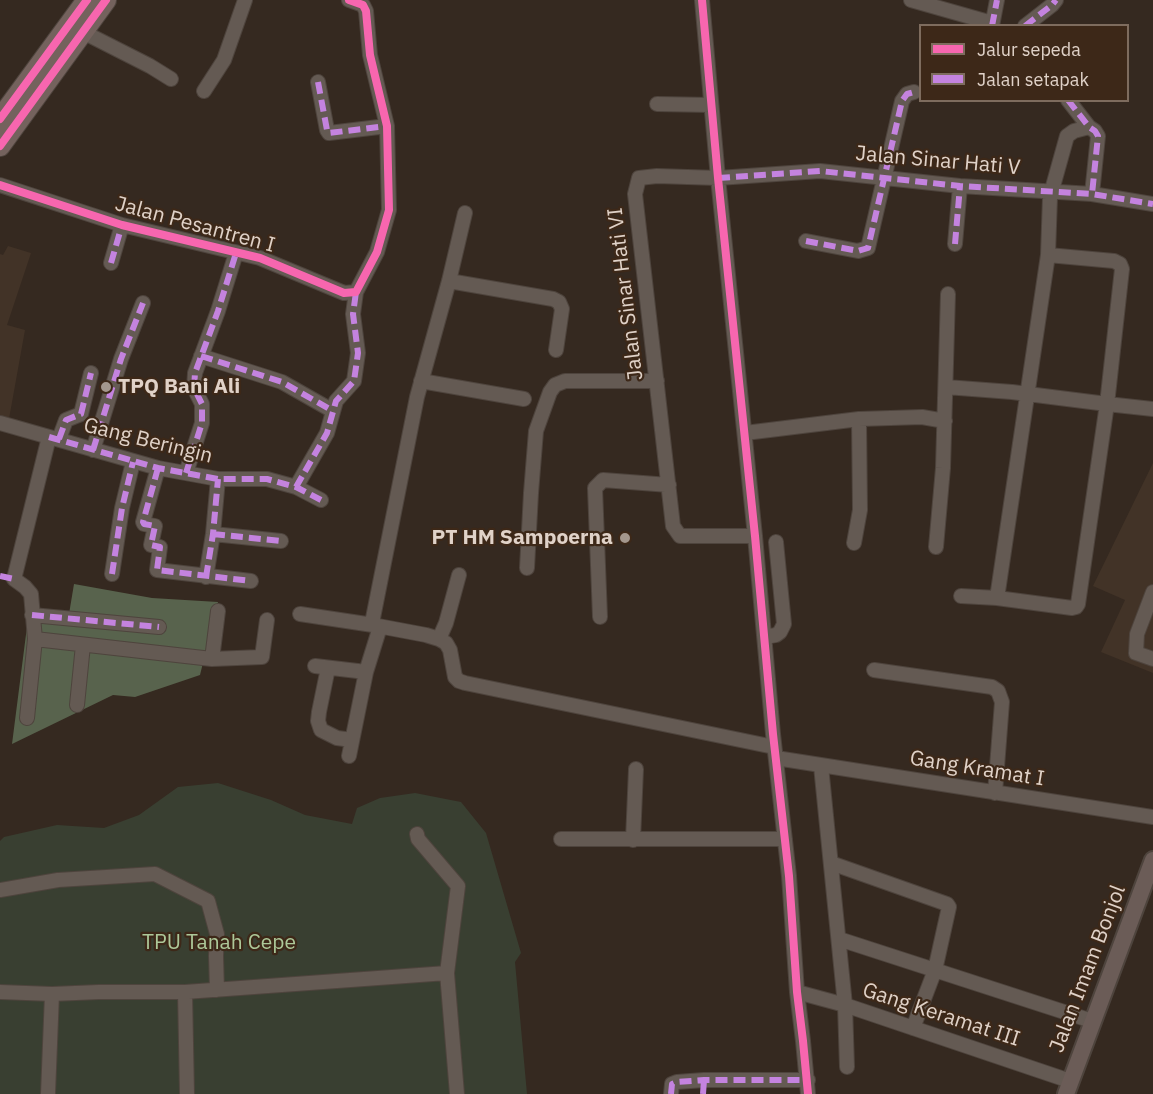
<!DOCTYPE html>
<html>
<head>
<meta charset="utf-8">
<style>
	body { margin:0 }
	#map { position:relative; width:1153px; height:1094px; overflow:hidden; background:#352920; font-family:"IBM Plex Sans",sans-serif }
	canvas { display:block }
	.legend { position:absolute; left:919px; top:24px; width:210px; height:78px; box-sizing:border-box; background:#3d2818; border:2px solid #7e6c5e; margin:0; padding:8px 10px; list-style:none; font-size:18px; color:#e0d2c8 }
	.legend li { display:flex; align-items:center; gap:12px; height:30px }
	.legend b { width:30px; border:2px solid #7e6c5e }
</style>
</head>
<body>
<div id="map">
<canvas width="1153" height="1094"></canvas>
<ul class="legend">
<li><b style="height:8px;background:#f766af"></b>Jalur sepeda</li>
<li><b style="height:8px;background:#c483df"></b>Jalan setapak</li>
</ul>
</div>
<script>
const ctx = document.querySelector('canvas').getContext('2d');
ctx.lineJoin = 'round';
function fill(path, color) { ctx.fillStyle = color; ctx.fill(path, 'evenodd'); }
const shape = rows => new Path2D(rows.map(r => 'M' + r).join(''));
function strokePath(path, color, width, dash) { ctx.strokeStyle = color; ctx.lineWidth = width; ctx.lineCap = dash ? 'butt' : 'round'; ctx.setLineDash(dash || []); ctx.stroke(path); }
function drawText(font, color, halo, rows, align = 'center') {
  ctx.font = font + ' "IBM Plex Sans",sans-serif'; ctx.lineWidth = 4.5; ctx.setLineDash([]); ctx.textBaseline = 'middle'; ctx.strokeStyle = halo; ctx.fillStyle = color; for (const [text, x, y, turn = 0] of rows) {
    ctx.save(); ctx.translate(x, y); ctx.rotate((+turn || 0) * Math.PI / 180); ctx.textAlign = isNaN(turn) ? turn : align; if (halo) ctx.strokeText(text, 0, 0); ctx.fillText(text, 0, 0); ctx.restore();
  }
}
fill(shape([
	[8,246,31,253,7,325,25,330,7,430,0,428,0,254,3,255],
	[1153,463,1153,673,1101,652,1125,600,1093,586]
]), '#423327');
fill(shape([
	[218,783,271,800,305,815,352,824,357,808,380,798,415,793,461,802,486,833,521,953,515,962,527,1094,0,1094,0,841,4,837,57,825,104,828,139,815,178,787]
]), '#393f31');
fill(shape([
	[74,584,152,598,218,602,200,675,135,697,113,695,12,744,29,611,69,614]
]), '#58634d');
const minor = shape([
	[702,0,718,178,755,536,773,734,789,876,797,992,803,1041,808,1094],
	[911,0,992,23],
	[992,26,997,0],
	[1025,26,1052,5,1056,0],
	[83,32,150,66,171,79],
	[318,82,327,130,329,133,387,126],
	[204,91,224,60,245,0],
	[1068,100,1089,127,1095,131,1098,136,1092,194],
	[657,104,711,105],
	[0,185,122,225,260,258,344,293,356,292,377,252,389,210,387,126,370,55,366,11,363,5,349,0],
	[465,213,449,281,417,397,373,618,373,625,426,635,439,639,446,643,450,650,455,677,459,681,465,683,774,747],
	[806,241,858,251,868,248,902,101,907,94,914,92],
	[955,244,960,186],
	[111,263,122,225],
	[449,281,553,299,559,302,562,309,556,350],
	[201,356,282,382,333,411],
	[421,381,524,399],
	[946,387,1012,392,1107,404,1153,409],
	[0,423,158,468,218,479,267,479,296,487,321,500],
	[745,433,859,419,922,417,945,421],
	[49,437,14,579,25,587,31,594,35,639,212,659,262,657,267,620],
	[59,439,66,420,81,414,91,373],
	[93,450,121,359,143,303],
	[158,468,143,522,144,524,155,526,151,545,160,547,157,570,251,581],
	[186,473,202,423,202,404,194,388,195,373,218,311,236,253],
	[296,487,327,433,336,401,354,381,358,353,353,314,356,292],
	[213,534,281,541],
	[755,536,680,536,673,526,635,194,639,178,657,176,718,178,820,171,960,186,1092,194,1153,204],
	[854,543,860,510,859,419],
	[936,547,943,468,948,294],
	[527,568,531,493,536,431,550,392,555,385,565,381,657,381],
	[112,574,122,508,133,462],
	[206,577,213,534,218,479],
	[1153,592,1137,634,1136,653,1153,659],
	[961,596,997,598,1072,608,1076,607,1078,604,1107,404,1122,269,1120,264,1114,261,1048,255],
	[997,598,1048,255,1050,197,1067,136,1074,131,1089,127],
	[300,614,373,625],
	[32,615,159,627],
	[600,617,595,488,603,480,669,485],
	[765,637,776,635,780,632,784,624,776,542],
	[439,639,446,623,459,575],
	[212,659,218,611],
	[315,666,366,672],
	[328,668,319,712,318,721,321,730,337,738,352,740],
	[874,670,992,687,998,691,1002,702,995,793],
	[77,705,83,645],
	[27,718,35,639],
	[349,756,366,672,380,627],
	[776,758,1153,817],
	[821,766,845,1005,847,1067],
	[561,839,785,839],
	[633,840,636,769],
	[831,863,947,904,949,907,935,970,913,1028],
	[0,890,58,880,155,874,208,901,217,934,216,956,217,990],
	[839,939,1092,1021],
	[447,973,457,1094],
	[0,992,52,994,99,992,185,992,447,973,458,886,418,839,417,834],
	[185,992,187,1094],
	[797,992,845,1005,1070,1081],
	[48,1094,52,994],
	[671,1094,672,1084,677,1082,704,1080,808,1080]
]);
const major = shape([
	[1066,1094,1153,860]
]);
const highway = shape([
	[0,119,87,0],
	[0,146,106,0]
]);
strokePath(minor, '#4e443d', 16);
strokePath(major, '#4e443d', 20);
strokePath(highway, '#4e443d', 22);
strokePath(minor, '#645a53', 14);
strokePath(major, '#6b5c57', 16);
strokePath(highway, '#74625d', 20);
strokePath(shape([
	[992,26,997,0],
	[1025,26,1052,5,1056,0],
	[318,82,327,130,329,133,387,126],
	[1068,100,1089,127,1095,131,1098,136,1092,194],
	[718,178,820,171,960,186,1092,194,1153,204],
	[806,241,858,251,868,248,902,101,907,94,914,92],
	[955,244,960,186],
	[111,263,122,225],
	[201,356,282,382,333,411],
	[49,437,158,468,218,479,267,479,296,487,321,500],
	[59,439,66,420,81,414,91,373],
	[93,450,121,359,143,303],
	[158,468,143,522,144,524,155,526,151,545,160,547,157,570,251,581],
	[186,473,202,423,202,404,194,388,195,373,218,311,236,253],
	[296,487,327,433,336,401,354,381,358,353,353,314,356,292],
	[213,534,281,541],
	[112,574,122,508,133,462],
	[0,576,14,579],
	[206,577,213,534,218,479],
	[32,615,159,627],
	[671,1094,672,1084,677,1082,704,1080,808,1080],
	[703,1094,704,1080]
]), '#c483df', 6, [12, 6]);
strokePath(shape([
	[702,0,718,178,755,536,773,734,789,876,797,992,803,1041,808,1094],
	[0,119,87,0],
	[0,146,106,0],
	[0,185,122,225,260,258,344,293,356,292,377,252,389,210,387,126,370,55,366,11,363,5,349,0]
]), '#f766af', 8);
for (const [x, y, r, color] of [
	[106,387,6,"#a4978d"],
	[625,538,6,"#a4978d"]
]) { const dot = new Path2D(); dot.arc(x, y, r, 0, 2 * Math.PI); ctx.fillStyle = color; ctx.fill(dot); strokePath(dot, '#3d2818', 2); }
drawText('21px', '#e0d2c8', '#3d2818', [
	["Jalan Sinar Hati V",938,161,5],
	["Jalan Pesantren I",195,225,15],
	["Jalan Sinar Hati VI",626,294,-97],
	["Gang Beringin",148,441,14],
	["Gang Kramat I",977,769,9],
	["Jalan Imam Bonjol",1088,969,-69],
	["Gang Keramat III",941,1015,18]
]);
drawText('bold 21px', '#e0d2c8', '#3d2818', [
	["TPQ Bani Ali",118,387],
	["PT HM Sampoerna",613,538,"right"]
], 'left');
drawText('21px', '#adc899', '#3d2818', [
	["TPU Tanah Cepe",219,943]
]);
</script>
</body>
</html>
